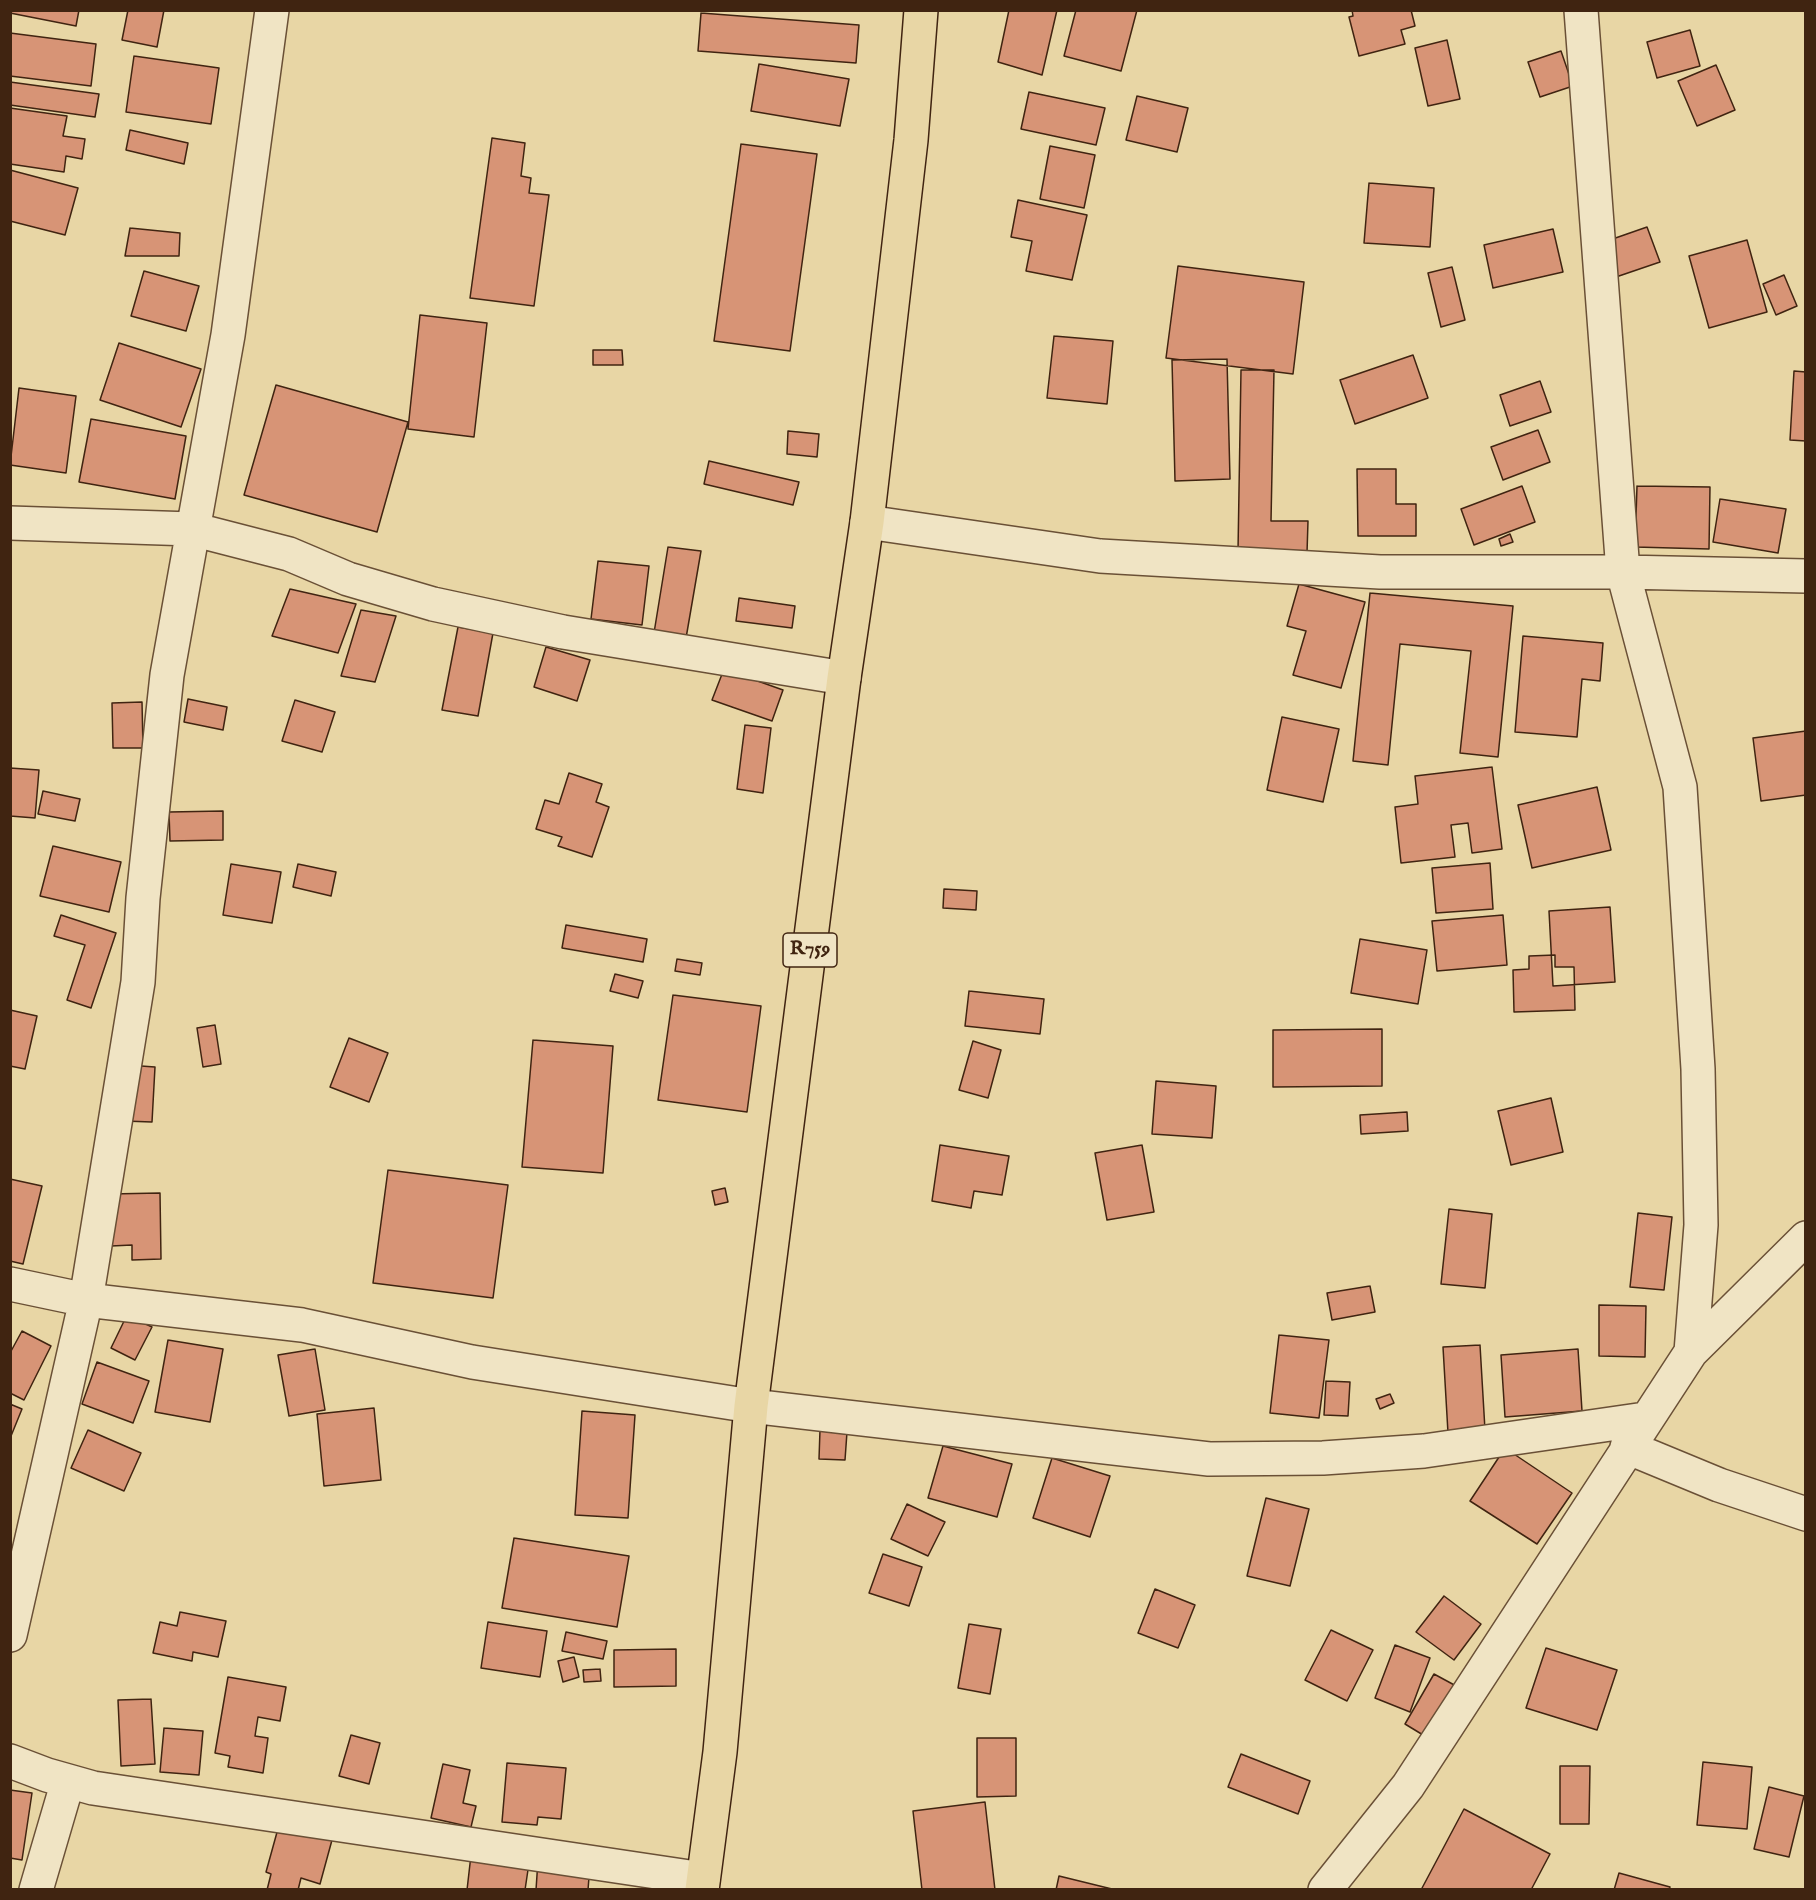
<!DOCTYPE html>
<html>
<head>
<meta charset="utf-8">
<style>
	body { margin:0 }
	#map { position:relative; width:1816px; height:1900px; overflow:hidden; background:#e8d6a5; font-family:"IM FELL English",serif }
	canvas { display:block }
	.frame { position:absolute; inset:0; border:12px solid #402411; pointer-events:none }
</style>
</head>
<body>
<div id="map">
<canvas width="1816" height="1900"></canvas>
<div class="frame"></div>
</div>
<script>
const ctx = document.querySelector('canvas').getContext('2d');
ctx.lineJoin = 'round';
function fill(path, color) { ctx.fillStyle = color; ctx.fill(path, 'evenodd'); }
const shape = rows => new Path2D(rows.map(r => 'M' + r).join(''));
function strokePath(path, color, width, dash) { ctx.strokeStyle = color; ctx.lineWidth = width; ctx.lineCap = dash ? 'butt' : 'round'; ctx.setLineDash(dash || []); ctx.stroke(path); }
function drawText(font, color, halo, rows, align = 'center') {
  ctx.font = font + ' "IM FELL English",serif'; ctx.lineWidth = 4.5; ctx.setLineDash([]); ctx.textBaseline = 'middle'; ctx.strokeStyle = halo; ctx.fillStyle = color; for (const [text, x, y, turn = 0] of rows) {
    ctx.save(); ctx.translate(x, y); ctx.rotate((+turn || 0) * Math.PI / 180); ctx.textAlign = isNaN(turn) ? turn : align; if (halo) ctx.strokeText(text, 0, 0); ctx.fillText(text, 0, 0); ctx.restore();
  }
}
const building = shape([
	[10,10,79,10,76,26,10,13,10,10],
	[128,10,164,10,157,47,122,40,128,10],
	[1009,10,1057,10,1042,75,998,62,1009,10],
	[1076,10,1137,10,1121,71,1064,56,1076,10],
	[1352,10,1411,10,1415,26,1401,30,1405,44,1359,56,1349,17,1353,16,1352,10],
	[701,13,859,25,856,63,698,51,701,13],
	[1690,30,1700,66,1657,78,1647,42,1690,30],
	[10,33,96,44,91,86,10,76,10,33],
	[1447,40,1460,99,1428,106,1415,48,1447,40],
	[1561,51,1573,86,1540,97,1528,62,1561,51],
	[134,56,219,68,211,124,126,112,134,56],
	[759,64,849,79,840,126,751,111,759,64],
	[1716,65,1735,110,1697,126,1678,81,1716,65],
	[10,82,99,94,95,117,10,105,10,82],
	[1029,92,1105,108,1096,145,1021,129,1029,92],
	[1137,96,1188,108,1177,152,1126,140,1137,96],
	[10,108,67,116,63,136,85,139,82,159,66,156,64,172,10,164,10,108],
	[130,130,188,143,184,164,126,150,130,130],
	[492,138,525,143,521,176,531,178,529,193,549,195,534,306,470,298,492,138],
	[741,144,817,154,790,351,714,341,741,144],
	[1050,146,1095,155,1084,208,1040,199,1050,146],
	[10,170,78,188,65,235,10,221,10,170],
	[1369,183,1434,188,1430,247,1364,243,1369,183],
	[1018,200,1087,215,1072,280,1026,271,1032,241,1011,237,1018,200],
	[1647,227,1660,262,1616,277,1604,242,1647,227],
	[130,228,180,233,179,256,125,256,130,228],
	[1553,229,1563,272,1493,288,1484,245,1553,229],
	[1747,240,1767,312,1709,328,1689,256,1747,240],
	[1178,266,1304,282,1293,374,1166,358,1178,266],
	[1452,267,1465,320,1441,327,1428,273,1452,267],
	[144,271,199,286,186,331,131,316,144,271],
	[1784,275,1797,306,1776,315,1763,284,1784,275],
	[420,315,487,323,474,437,408,429,420,315],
	[1054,336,1113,341,1107,404,1047,398,1054,336],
	[119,343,201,369,181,427,100,400,119,343],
	[593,350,622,350,623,365,593,365,593,350],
	[1413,355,1428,398,1355,424,1340,380,1413,355],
	[1227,359,1230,479,1175,481,1172,360,1227,359],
	[1241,370,1274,370,1271,521,1308,521,1307,553,1238,551,1241,370],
	[1794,371,1806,372,1806,441,1790,440,1794,371],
	[1540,381,1551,412,1510,426,1500,395,1540,381],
	[276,385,408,422,377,532,244,495,276,385],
	[19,388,76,396,66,473,10,465,19,388],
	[91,419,186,436,175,499,79,482,91,419],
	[1538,430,1550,462,1503,480,1491,447,1538,430],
	[788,431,819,434,817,457,787,454,788,431],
	[709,461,799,482,793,505,704,484,709,461],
	[1357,469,1396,469,1396,504,1416,504,1416,536,1358,536,1357,469],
	[1522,486,1535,522,1474,545,1461,509,1522,486],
	[1637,486,1710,487,1709,549,1635,547,1637,486],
	[1720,499,1786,509,1778,553,1713,542,1720,499],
	[1510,534,1513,542,1501,546,1499,539,1510,534],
	[668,547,701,551,685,644,653,639,668,547],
	[598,561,649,566,642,625,591,619,598,561],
	[1299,584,1365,602,1341,688,1293,675,1306,631,1287,626,1299,584],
	[290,589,356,604,338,653,272,636,290,589],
	[1370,593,1513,606,1498,757,1460,753,1471,651,1400,644,1388,765,1353,761,1370,593],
	[739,598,795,606,792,628,736,621,739,598],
	[361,610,396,616,375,682,341,676,361,610],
	[458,627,493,633,478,716,442,710,458,627],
	[1523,636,1603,643,1600,681,1582,679,1577,737,1515,732,1523,636],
	[546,647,590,660,577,701,534,687,546,647],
	[724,669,783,690,772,721,712,700,724,669],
	[188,699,227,707,223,730,184,722,188,699],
	[295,700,335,712,322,752,282,741,295,700],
	[142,702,143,748,113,748,112,703,142,702],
	[1282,717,1339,729,1323,802,1267,790,1282,717],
	[745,725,771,728,763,793,737,789,745,725],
	[1806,731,1806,795,1761,801,1753,738,1806,731],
	[1492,767,1502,849,1472,853,1468,823,1451,825,1455,857,1401,863,1395,807,1418,804,1415,776,1492,767],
	[10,768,39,770,35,818,10,816,10,768],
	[569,773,602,784,596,802,609,807,592,857,558,846,562,837,536,829,545,800,559,804,569,773],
	[1597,787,1611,850,1532,868,1518,805,1597,787],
	[43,791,80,799,75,821,38,814,43,791],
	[223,811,223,840,170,841,169,812,223,811],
	[53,846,121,862,109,912,40,896,53,846],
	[1490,863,1493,909,1436,913,1432,868,1490,863],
	[231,864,281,872,272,923,223,915,231,864],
	[298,864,336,872,331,896,293,887,298,864],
	[944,889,977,891,976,910,943,908,944,889],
	[1610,907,1615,982,1553,986,1549,911,1610,907],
	[61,915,116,933,91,1008,67,1000,85,945,54,936,61,915],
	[1503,915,1507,965,1437,971,1432,921,1503,915],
	[566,925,647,939,643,962,562,948,566,925],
	[1360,939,1427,950,1418,1004,1351,993,1360,939],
	[1555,955,1555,967,1574,967,1575,1010,1514,1012,1513,970,1529,969,1529,956,1555,955],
	[677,959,702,963,700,975,675,971,677,959],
	[615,974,643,981,638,998,610,991,615,974],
	[969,991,1044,999,1040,1034,965,1026,969,991],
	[673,995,761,1006,747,1112,658,1100,673,995],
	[10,1010,37,1016,25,1069,10,1066,10,1010],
	[215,1025,221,1064,203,1067,197,1028,215,1025],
	[1382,1029,1382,1086,1273,1087,1273,1030,1382,1029],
	[349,1038,388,1053,369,1102,330,1087,349,1038],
	[533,1040,613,1046,603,1173,522,1167,533,1040],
	[973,1041,1001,1050,988,1098,959,1090,973,1041],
	[127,1065,155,1067,152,1122,124,1121,127,1065],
	[1156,1081,1216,1086,1212,1138,1152,1134,1156,1081],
	[1551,1098,1563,1152,1511,1165,1498,1111,1551,1098],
	[1407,1112,1408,1131,1361,1134,1360,1115,1407,1112],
	[940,1145,1009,1156,1002,1195,974,1191,971,1208,932,1201,940,1145],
	[1142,1145,1154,1212,1107,1220,1095,1153,1142,1145],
	[388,1170,508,1185,493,1298,373,1283,388,1170],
	[10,1179,42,1186,23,1264,10,1261,10,1179],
	[725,1188,728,1202,715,1205,712,1191,725,1188],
	[160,1193,161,1259,132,1260,132,1245,111,1246,110,1194,160,1193],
	[1449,1209,1492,1214,1485,1288,1441,1284,1449,1209],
	[1638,1213,1672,1217,1664,1290,1630,1287,1638,1213],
	[1370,1286,1375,1312,1332,1320,1327,1293,1370,1286],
	[1599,1305,1646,1306,1645,1357,1599,1356,1599,1305],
	[127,1315,152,1327,135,1360,111,1348,127,1315],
	[22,1331,51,1346,24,1400,10,1393,10,1353,22,1331],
	[1279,1335,1329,1340,1319,1418,1270,1413,1279,1335],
	[168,1340,223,1349,210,1422,155,1412,168,1340],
	[1480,1345,1485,1430,1448,1433,1443,1347,1480,1345],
	[315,1349,325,1410,289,1416,278,1355,315,1349],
	[1578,1349,1582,1411,1505,1417,1501,1355,1578,1349],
	[97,1362,149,1381,133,1423,82,1404,97,1362],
	[1326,1381,1350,1382,1348,1416,1324,1415,1326,1381],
	[1390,1394,1394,1403,1380,1409,1376,1399,1390,1394],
	[10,1404,22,1409,11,1436,10,1436,10,1404],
	[374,1408,381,1480,324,1486,317,1414,374,1408],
	[582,1411,635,1415,628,1518,575,1515,582,1411],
	[88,1430,141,1453,124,1491,71,1468,88,1430],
	[820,1430,847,1432,845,1460,819,1459,820,1430],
	[943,1446,1012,1464,997,1517,928,1498,943,1446],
	[1505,1448,1572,1493,1537,1544,1470,1501,1505,1448],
	[1052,1458,1110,1476,1090,1537,1033,1518,1052,1458],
	[1266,1498,1309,1509,1290,1586,1247,1576,1266,1498],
	[907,1504,945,1522,928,1556,891,1539,907,1504],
	[514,1538,629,1556,617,1627,502,1608,514,1538],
	[883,1554,922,1567,909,1606,869,1593,883,1554],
	[1155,1589,1195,1605,1178,1648,1138,1633,1155,1589],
	[1444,1596,1481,1624,1454,1660,1416,1632,1444,1596],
	[180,1612,226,1621,218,1657,193,1652,192,1661,153,1653,160,1622,177,1626,180,1612],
	[488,1622,547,1631,540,1677,481,1668,488,1622],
	[969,1624,1001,1629,990,1694,958,1688,969,1624],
	[1331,1630,1373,1650,1347,1701,1305,1680,1331,1630],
	[566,1632,607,1641,603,1659,562,1651,566,1632],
	[1395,1645,1430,1658,1410,1712,1375,1698,1395,1645],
	[1546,1648,1617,1670,1597,1730,1526,1708,1546,1648],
	[676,1649,676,1686,614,1687,614,1650,676,1649],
	[574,1657,579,1677,563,1682,558,1661,574,1657],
	[600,1669,601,1681,584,1682,583,1670,600,1669],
	[1434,1674,1458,1687,1428,1738,1405,1724,1434,1674],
	[228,1677,286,1687,280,1721,258,1717,255,1736,268,1738,263,1773,228,1767,230,1756,215,1753,228,1677],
	[151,1699,155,1764,121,1766,118,1700,151,1699],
	[164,1728,203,1731,199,1775,160,1772,164,1728],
	[351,1735,380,1743,369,1784,339,1776,351,1735],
	[977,1738,1016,1738,1016,1796,977,1797,977,1738],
	[1241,1754,1310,1781,1298,1814,1228,1787,1241,1754],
	[1703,1762,1752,1767,1747,1829,1697,1825,1703,1762],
	[507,1763,566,1768,561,1819,538,1817,537,1825,502,1822,507,1763],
	[443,1764,470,1770,463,1803,476,1806,471,1827,431,1818,443,1764],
	[1560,1766,1590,1766,1589,1824,1560,1824,1560,1766],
	[1769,1787,1804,1796,1789,1857,1754,1849,1769,1787],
	[10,1790,32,1793,22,1860,10,1858,10,1790],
	[985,1802,995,1890,922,1890,913,1811,985,1802],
	[1464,1809,1550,1854,1531,1890,1421,1890,1464,1809],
	[279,1825,332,1840,320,1884,301,1878,298,1890,267,1890,271,1874,266,1872,279,1825],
	[471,1855,529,1863,525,1890,467,1890,471,1855],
	[538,1860,590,1864,588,1890,536,1890,538,1860],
	[1619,1873,1670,1887,1669,1890,1614,1890,1619,1873],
	[1059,1876,1116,1890,1056,1890,1059,1876]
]);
fill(building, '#d79476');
strokePath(building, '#402411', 1.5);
const minor = shape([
	[1581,10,1623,572,1680,787,1698,1069,1701,1225,1691,1352],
	[867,522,1100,556,1380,572,1623,572,1806,576],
	[10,523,192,529,289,554,348,579,433,604,563,632,844,678],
	[10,1284,86,1300,302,1325,472,1362,751,1406,1209,1459,1323,1458,1424,1451,1645,1419],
	[1627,1447,1719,1485,1806,1514],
	[10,1635,86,1300,138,982,143,898,167,675,228,335,272,10],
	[10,1761,47,1775,93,1788,703,1879],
	[36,1890,68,1781],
	[1325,1890,1408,1786,1691,1352,1806,1238]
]);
const primary = shape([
	[702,1890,720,1752,751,1406,844,678,867,522,911,140,921,10]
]);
strokePath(minor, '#6a5036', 36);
strokePath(primary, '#402411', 36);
strokePath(minor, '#f0e4c4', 33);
strokePath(primary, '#e8d6a5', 33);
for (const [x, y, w] of [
	[810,950,54]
]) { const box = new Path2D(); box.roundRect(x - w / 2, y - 17, w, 34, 4.5); ctx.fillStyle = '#f0e4c4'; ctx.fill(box); strokePath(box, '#402411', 1.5); }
drawText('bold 20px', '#402411', null, [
	["R759",810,950]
]);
</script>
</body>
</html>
